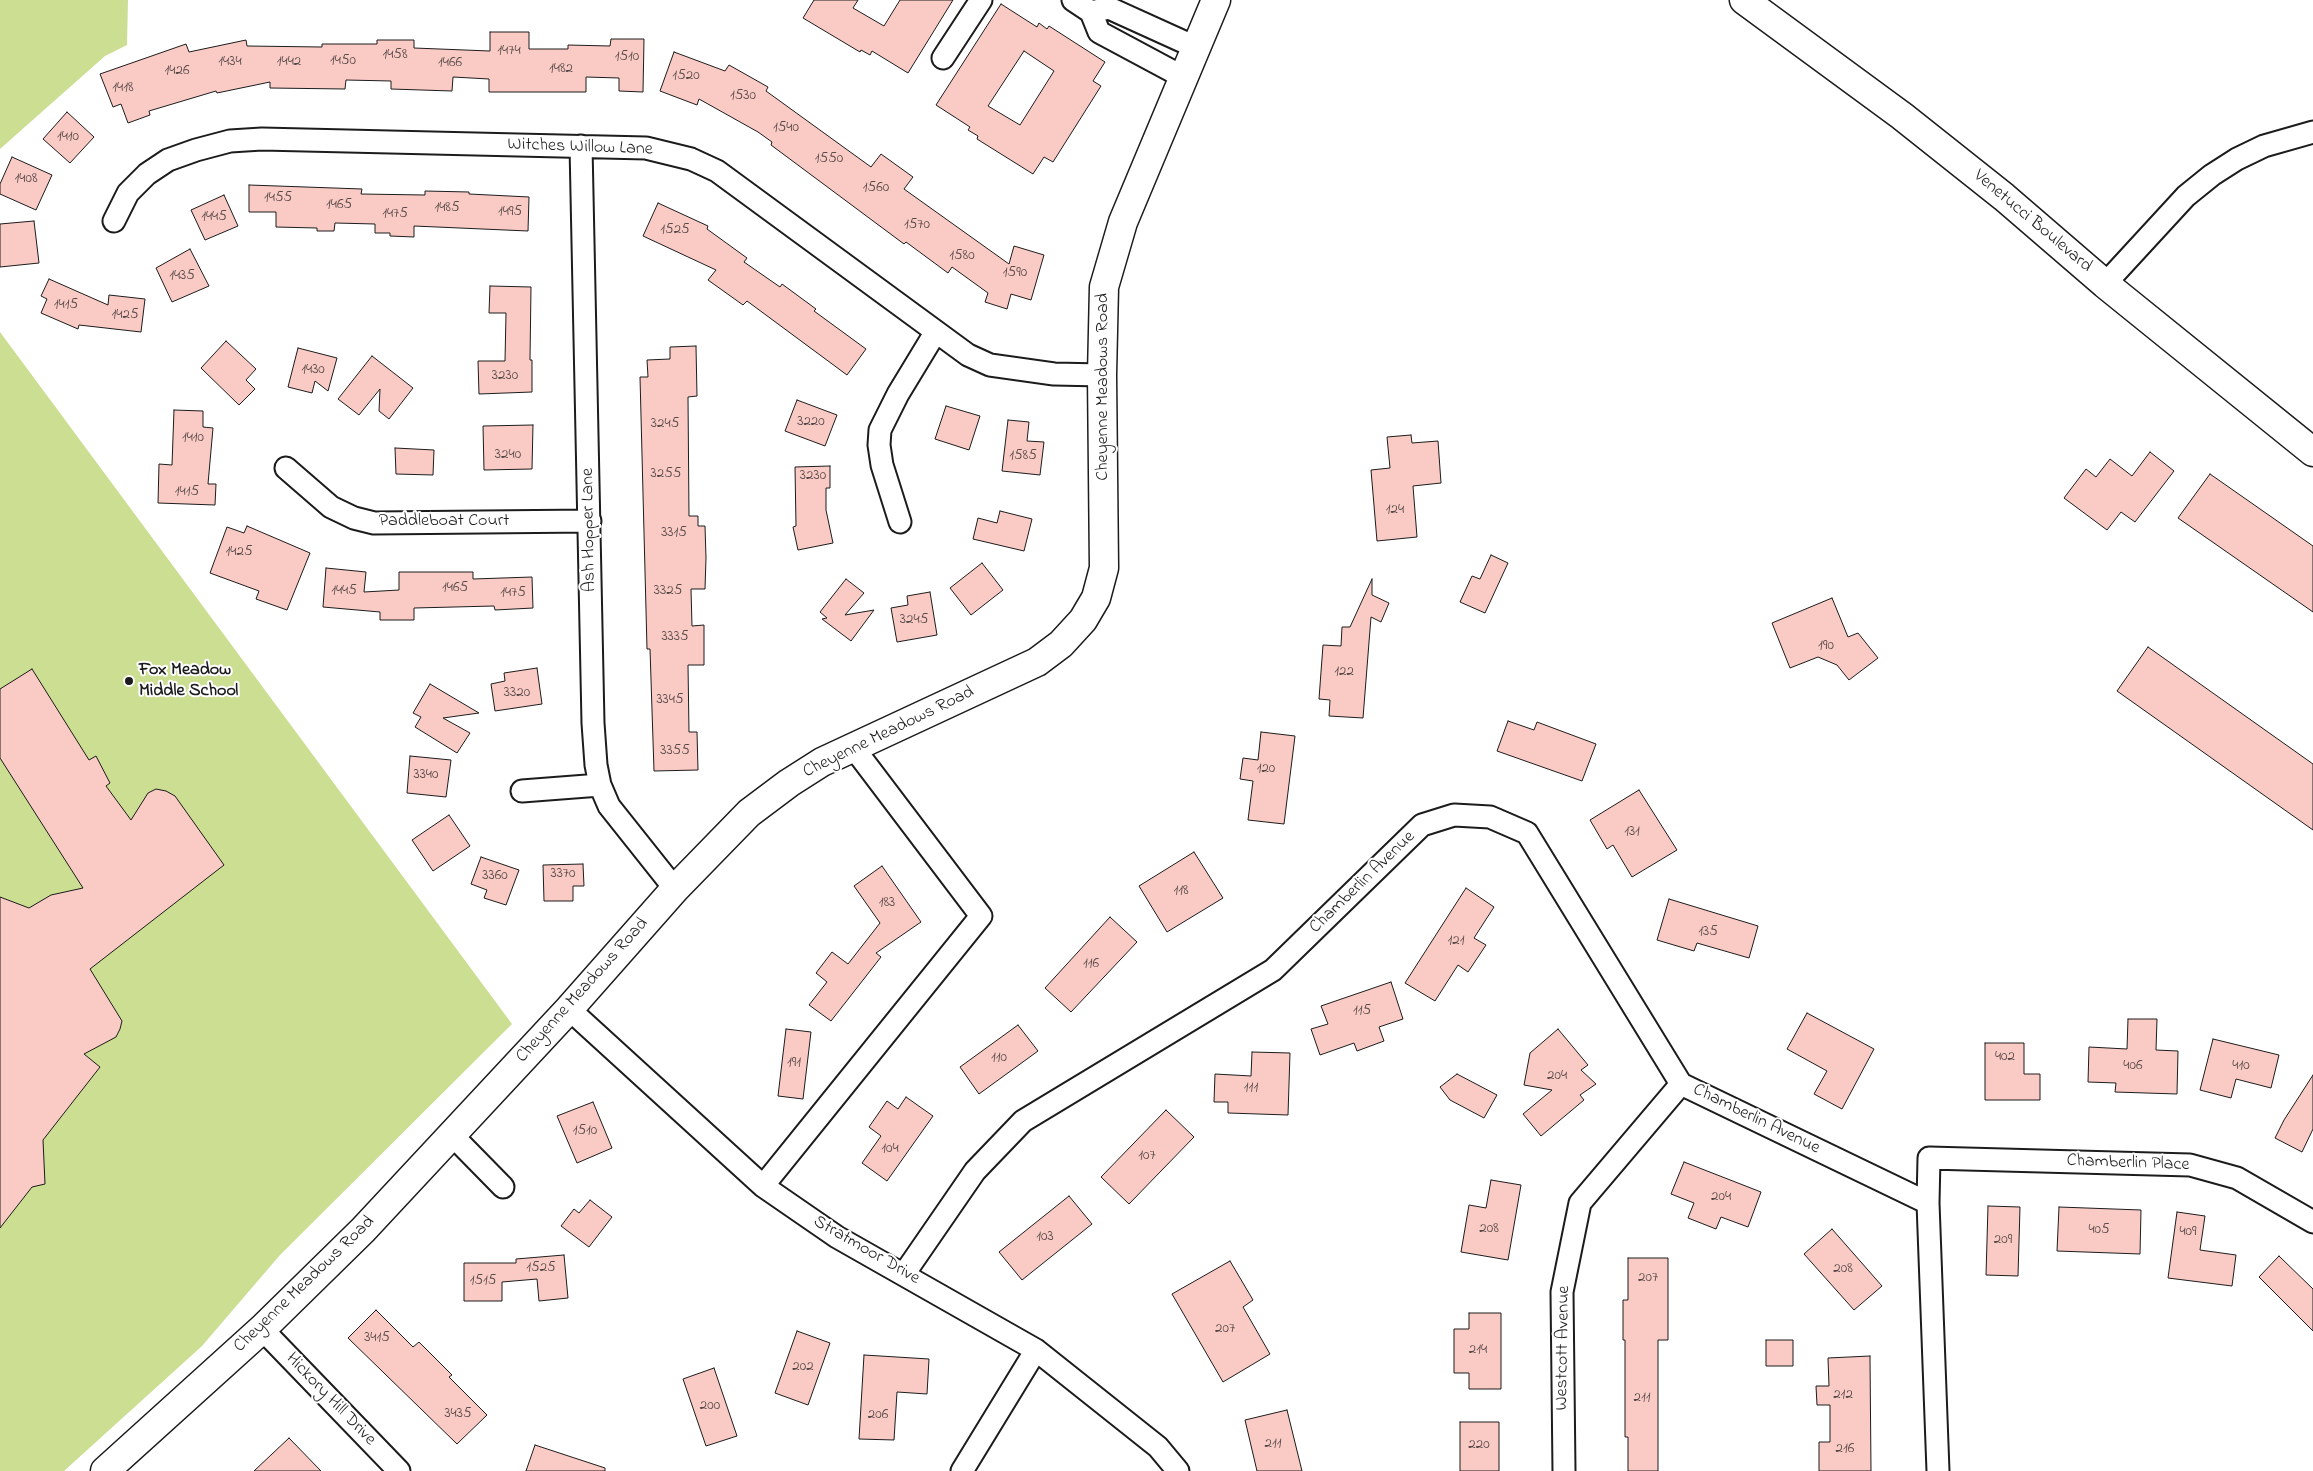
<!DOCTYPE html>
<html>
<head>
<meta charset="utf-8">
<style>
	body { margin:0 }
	canvas { display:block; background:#fff }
</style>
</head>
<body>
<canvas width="2313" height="1471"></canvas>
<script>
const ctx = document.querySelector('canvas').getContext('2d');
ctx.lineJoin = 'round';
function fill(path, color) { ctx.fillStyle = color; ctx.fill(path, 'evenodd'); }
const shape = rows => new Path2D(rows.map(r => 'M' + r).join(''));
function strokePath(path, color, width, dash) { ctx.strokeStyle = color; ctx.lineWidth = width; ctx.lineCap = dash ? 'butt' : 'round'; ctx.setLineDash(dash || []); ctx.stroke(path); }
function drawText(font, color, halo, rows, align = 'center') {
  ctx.font = font + ' "Indie Flower",sans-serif'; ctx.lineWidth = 4; ctx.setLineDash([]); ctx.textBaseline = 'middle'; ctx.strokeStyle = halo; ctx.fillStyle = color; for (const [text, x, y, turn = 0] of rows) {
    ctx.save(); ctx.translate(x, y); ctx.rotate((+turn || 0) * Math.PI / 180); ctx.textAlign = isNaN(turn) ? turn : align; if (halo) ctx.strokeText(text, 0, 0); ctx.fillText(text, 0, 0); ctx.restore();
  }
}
fill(shape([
	[0,0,128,0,127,45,105,56,0,149],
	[0,332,512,1024,280,1255,202,1346,64,1471,0,1471]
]), '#cbde92');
const building = shape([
	[814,0,858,0,853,8,884,26,900,0,953,0,908,73,872,51,870,55,861,50,860,52,803,18,814,0],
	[1001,4,1037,27,1039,23,1047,29,1049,26,1105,62,1093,81,1101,86,1053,162,1044,157,1033,174,977,139,978,136,968,130,970,127,936,105,1001,4],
	[1024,51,1054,71,1020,125,988,106,1024,51],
	[490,32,529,32,529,49,568,49,568,45,610,46,611,39,644,39,643,92,619,91,619,78,586,77,586,92,489,92,489,79,453,77,452,91,391,89,391,81,346,80,345,89,270,88,270,82,217,93,216,91,149,111,150,115,128,123,121,104,113,107,100,74,186,44,189,52,246,40,247,46,322,47,322,44,377,44,377,40,414,40,414,48,490,51,490,32],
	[674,52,725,71,729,65,768,87,766,91,871,167,881,154,913,177,904,189,1009,264,1014,246,1044,255,1031,300,1011,294,1007,309,985,302,988,293,952,267,948,273,906,242,904,244,771,145,772,142,758,132,699,99,697,105,660,91,674,52],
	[67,112,94,137,70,163,43,139,67,112],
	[12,157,52,175,36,210,0,194,0,184,12,157],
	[249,185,362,189,361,194,425,195,425,191,469,192,469,194,529,197,528,231,414,226,414,237,390,236,390,233,375,233,375,224,335,223,334,231,317,231,317,228,276,227,276,212,249,212,249,185],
	[224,195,238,226,205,240,191,210,224,195],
	[658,203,708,226,707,229,747,258,744,262,780,287,782,284,816,309,814,311,866,349,847,375,747,301,743,305,708,280,716,270,643,236,658,203],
	[34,221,39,263,0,267,0,224,34,221],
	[190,249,209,286,172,302,156,268,190,249],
	[49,279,108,305,109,295,145,299,141,332,79,325,78,329,41,313,47,299,41,296,49,279],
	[490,286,531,287,530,360,532,360,532,392,479,394,478,361,505,361,506,313,489,313,490,286],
	[226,341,256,369,246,380,255,389,239,405,201,368,226,341],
	[696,346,697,396,688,397,689,516,698,516,698,526,705,526,706,558,705,589,691,589,692,626,704,625,704,665,688,665,689,732,697,732,698,770,654,771,650,649,647,649,640,377,648,377,647,360,670,359,670,347,696,346],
	[298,348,337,358,328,391,315,381,312,393,288,387,298,348],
	[372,356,413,388,389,419,379,411,380,389,359,415,338,399,372,356],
	[797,400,837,415,825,446,785,431,797,400],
	[946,406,980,416,969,450,935,439,946,406],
	[174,410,203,411,203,427,213,428,208,484,216,484,215,505,158,503,159,464,172,465,174,410],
	[1008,420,1029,422,1027,441,1044,442,1040,475,1002,471,1008,420],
	[533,425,532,469,484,470,483,426,533,425],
	[1411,435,1412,443,1438,441,1441,483,1413,486,1417,537,1377,541,1371,470,1390,468,1387,437,1411,435],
	[395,448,434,450,433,475,396,474,395,448],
	[2150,452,2174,471,2135,522,2121,512,2107,530,2064,498,2086,469,2096,477,2110,459,2132,476,2150,452],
	[830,466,830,488,826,488,826,510,833,543,798,550,793,527,796,526,795,467,830,466],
	[2210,474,2313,546,2313,612,2178,518,2210,474],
	[1000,511,1032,519,1024,551,973,539,978,518,997,523,1000,511],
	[247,526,310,553,287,610,256,599,259,591,210,573,227,527,244,533,247,526],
	[1491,555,1508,563,1485,613,1460,602,1472,576,1480,579,1491,555],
	[982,563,1003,590,971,615,950,588,982,563],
	[326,568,366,572,364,592,399,590,399,572,473,572,473,579,532,577,533,608,495,610,494,606,414,608,414,620,380,620,380,612,323,607,326,568],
	[846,579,864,593,845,615,874,610,851,641,822,619,827,618,820,612,846,579],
	[1372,579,1372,595,1389,603,1381,622,1371,617,1363,718,1329,716,1330,700,1319,699,1323,645,1341,646,1342,627,1350,627,1372,579],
	[930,592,937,635,897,642,891,608,908,605,907,596,930,592],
	[1832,598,1848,637,1858,633,1878,658,1849,680,1837,665,1818,657,1790,668,1772,623,1832,598],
	[2148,647,2313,764,2313,830,2117,691,2148,647],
	[537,668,542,704,495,711,491,684,505,681,504,673,537,668],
	[32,669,89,760,96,756,110,783,106,786,131,820,148,793,156,789,166,791,175,796,224,865,90,969,122,1021,120,1029,116,1037,84,1054,100,1067,43,1140,45,1184,32,1187,0,1228,0,897,29,908,51,895,83,888,0,758,0,689,32,669],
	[430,684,479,713,443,718,470,733,457,753,415,727,421,717,413,713,430,684],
	[1508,721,1534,730,1537,722,1596,744,1582,781,1497,751,1508,721],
	[1261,732,1295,736,1284,824,1248,820,1253,781,1240,779,1243,758,1258,760,1261,732],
	[410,756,451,760,446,797,407,793,410,756],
	[1639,790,1677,850,1632,877,1613,845,1607,849,1590,820,1639,790],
	[449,815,470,846,433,871,412,840,449,815],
	[1194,852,1223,898,1167,932,1139,886,1194,852],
	[481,857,519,870,506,905,484,898,487,890,471,884,481,857],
	[583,864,584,886,573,886,573,901,544,901,543,865,583,864],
	[882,866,921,922,876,953,881,957,831,1021,809,1005,827,982,816,973,832,952,848,964,880,923,854,886,882,866],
	[1466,888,1494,907,1474,938,1486,945,1468,972,1458,965,1435,1001,1405,983,1466,888],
	[1669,899,1758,926,1749,958,1697,943,1694,951,1657,940,1669,899],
	[1110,917,1137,942,1071,1012,1045,988,1110,917],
	[1391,982,1403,1019,1379,1027,1384,1041,1357,1051,1354,1043,1320,1055,1311,1029,1328,1024,1321,1006,1391,982],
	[1807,1013,1874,1049,1842,1109,1814,1094,1827,1071,1787,1049,1807,1013],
	[2128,1019,2157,1019,2156,1050,2178,1051,2177,1094,2115,1092,2116,1083,2088,1082,2089,1047,2127,1049,2128,1019],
	[1018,1025,1038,1051,979,1094,960,1067,1018,1025],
	[786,1029,811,1032,803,1099,778,1096,786,1029],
	[1558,1029,1588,1065,1581,1070,1596,1084,1580,1095,1584,1100,1541,1136,1523,1114,1552,1090,1524,1085,1530,1053,1558,1029],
	[2213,1039,2279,1055,2271,1088,2236,1079,2231,1098,2200,1090,2213,1039],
	[1985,1043,2024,1043,2024,1074,2040,1074,2040,1100,1985,1100,1985,1043],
	[1252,1052,1290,1053,1288,1115,1228,1113,1228,1102,1214,1102,1215,1074,1251,1076,1252,1052],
	[1457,1074,1497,1095,1484,1118,1450,1100,1440,1087,1457,1074],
	[2313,1075,2313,1129,2302,1152,2275,1138,2284,1120,2313,1075],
	[906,1097,933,1116,887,1181,862,1163,881,1136,869,1127,887,1101,898,1109,906,1097],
	[593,1102,612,1148,577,1163,557,1116,593,1102],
	[1166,1110,1194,1137,1129,1204,1101,1177,1166,1110],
	[1684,1162,1761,1192,1748,1227,1721,1217,1716,1229,1688,1218,1694,1203,1671,1194,1684,1162],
	[1491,1180,1521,1185,1508,1260,1461,1252,1469,1205,1486,1208,1491,1180],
	[1069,1196,1092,1224,1022,1280,999,1252,1069,1196],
	[590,1200,612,1217,589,1247,561,1226,574,1209,579,1213,590,1200],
	[1988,1206,2020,1207,2018,1276,1986,1275,1988,1206],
	[2059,1207,2141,1210,2140,1254,2057,1251,2059,1207],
	[2177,1212,2205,1216,2200,1250,2236,1255,2232,1286,2168,1278,2177,1212],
	[1832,1229,1882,1286,1854,1310,1804,1254,1832,1229],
	[564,1255,568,1298,539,1301,537,1279,502,1282,502,1301,464,1301,464,1263,516,1263,516,1259,564,1255],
	[2279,1256,2313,1289,2313,1331,2259,1277,2279,1256],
	[1628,1258,1668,1258,1668,1340,1658,1340,1658,1471,1628,1471,1628,1437,1625,1437,1625,1340,1623,1340,1623,1300,1628,1300,1628,1258],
	[1230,1261,1253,1300,1243,1307,1270,1354,1223,1382,1172,1294,1230,1261],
	[376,1310,413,1347,419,1342,452,1375,449,1377,487,1415,457,1444,348,1338,376,1310],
	[1469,1313,1501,1313,1501,1389,1469,1389,1469,1373,1454,1373,1454,1329,1469,1329,1469,1313],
	[797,1331,830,1343,808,1405,775,1393,797,1331],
	[1766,1340,1793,1340,1793,1366,1766,1366,1766,1340],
	[864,1355,929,1359,927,1394,897,1392,894,1440,859,1439,864,1355],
	[1870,1356,1871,1471,1819,1471,1819,1442,1830,1442,1830,1405,1817,1405,1816,1386,1829,1386,1828,1358,1870,1356],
	[714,1368,737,1436,706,1446,683,1379,714,1368],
	[1287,1410,1302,1471,1257,1471,1245,1420,1287,1410],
	[1460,1422,1499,1422,1499,1471,1460,1471,1460,1422],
	[289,1438,321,1471,254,1471,289,1438],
	[535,1445,605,1468,605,1471,526,1471,535,1445]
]);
fill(building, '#facac5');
strokePath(building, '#1c1c1c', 1);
const street = shape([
	[1073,0,1091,12,1099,32,1183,77],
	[1091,12,1109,8,1195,47],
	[943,58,981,0],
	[581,146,593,723,596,765,600,785,609,806,675,889],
	[114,221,128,193,147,174,168,160,196,150,230,141,262,139,646,148,691,159,717,171,968,355,990,365,1054,374,1102,375],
	[2105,284,2186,196,2212,175,2237,159,2264,146,2313,132],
	[286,468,331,507,354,518,374,523,590,521],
	[900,522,882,465,879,445,880,430,898,394,935,333],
	[522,791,600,785],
	[569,1009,763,1186,837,1237,1036,1350,1158,1447,1178,1471],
	[451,1134,503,1187],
	[763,1186,981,916,853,747],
	[904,1274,975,1171,1023,1121,1273,970,1422,825,1454,815,1490,817,1527,833,1681,1084,1928,1203],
	[262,1329,399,1471],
	[962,1471,1036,1350],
	[1564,1471,1562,1292,1580,1203,1681,1084],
	[1938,1471,1928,1203,1929,1158,2190,1165,2237,1178,2313,1222]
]);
const secondary = shape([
	[105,1471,262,1329,363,1230,569,1009,675,889,749,813,789,783,822,762,1037,662,1061,644,1083,620,1096,598,1104,568,1102,375,1104,287,1123,222,1216,0]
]);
const primary = shape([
	[1744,0,1902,116,2004,197,2105,284,2313,452]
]);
strokePath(street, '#1c1c1c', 25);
strokePath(secondary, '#1c1c1c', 31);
strokePath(primary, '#1c1c1c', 31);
strokePath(street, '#fff', 21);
strokePath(secondary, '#fff', 28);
strokePath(primary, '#fff', 28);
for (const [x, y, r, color] of [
	[129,681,5,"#1c1c1c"]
]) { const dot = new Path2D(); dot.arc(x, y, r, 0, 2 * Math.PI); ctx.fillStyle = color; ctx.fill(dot); strokePath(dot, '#fff', 2); }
drawText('15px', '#544846', null, [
	["1474",509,52],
	["1458",395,56],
	["1510",627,58],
	["1450",343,62],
	["1434",230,63],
	["1442",289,63],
	["1466",450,64],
	["1482",561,70],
	["1426",177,72],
	["1520",686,77],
	["1418",123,89],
	["1530",743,97],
	["1540",786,129],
	["1410",68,138],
	["1550",829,160],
	["1408",26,180],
	["1560",876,189],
	["1455",278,199],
	["1465",339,206],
	["1485",447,209],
	["1495",510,213],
	["1475",395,215],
	["1445",214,218],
	["1570",917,226],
	["1525",675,231],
	["1580",962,257],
	["1590",1015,274],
	["1435",182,277],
	["1415",66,306],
	["1425",125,316],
	["1430",313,371],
	["3230",505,377],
	["3220",811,423],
	["3245",665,425],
	["1410",193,439],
	["3240",508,456],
	["1585",1023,457],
	["3255",666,475],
	["3230",813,477],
	["1415",187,493],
	["124",1395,511],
	["3315",674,534],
	["1425",239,553],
	["1465",455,589],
	["1445",344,592],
	["3325",668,592],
	["1475",513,594],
	["3245",914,621],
	["3335",675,638],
	["190",1826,647],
	["122",1344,673],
	["3320",517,694],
	["3345",670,701],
	["3355",675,752],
	["120",1266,770],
	["3340",426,776],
	["131",1632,833],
	["3370",563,875],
	["3360",495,877],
	["118",1181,892],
	["183",887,904],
	["135",1708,933],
	["121",1456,942],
	["116",1091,965],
	["115",1362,1012],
	["402",2005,1058],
	["110",999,1059],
	["191",794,1064],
	["406",2133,1067],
	["410",2241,1067],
	["204",1557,1077],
	["111",1251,1089],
	["1510",585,1132],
	["104",890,1150],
	["107",1147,1157],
	["204",1721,1198],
	["208",1489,1230],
	["405",2099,1231],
	["409",2188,1233],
	["103",1045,1238],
	["209",2003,1241],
	["1525",541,1269],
	["208",1843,1270],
	["207",1648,1279],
	["1515",483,1282],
	["207",1225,1330],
	["3415",377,1339],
	["214",1478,1351],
	["202",803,1368],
	["212",1843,1396],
	["211",1642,1399],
	["200",710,1407],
	["3435",458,1415],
	["206",878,1416],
	["211",1273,1445],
	["220",1479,1446],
	["216",1845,1450]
]);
drawText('18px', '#1c1c1c', '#fff', [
	["Witches Willow Lane",580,148,2],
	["Venetucci Boulevard",2032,222,40],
	["Cheyenne Meadows Road",1104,387,-90],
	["Paddleboat Court",444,522],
	["Ash Hopper Lane",590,530,-91],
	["Cheyenne Meadows Road",889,733,-26],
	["Chamberlin Avenue",1363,883,-44],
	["Cheyenne Meadows Road",583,991,-48],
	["Chamberlin Avenue",1756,1120,26],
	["Chamberlin Place",2128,1164,2],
	["Stratmoor Drive",866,1251,30],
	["Cheyenne Meadows Road",305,1285,-44],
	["Westcott Avenue",1564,1348,-89],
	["Hickory Hill Drive",330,1400,46]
]);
drawText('bold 18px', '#1c1c1c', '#fff', [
	["Fox Meadow",139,671],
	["Middle School",139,692]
], 'left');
</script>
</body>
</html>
